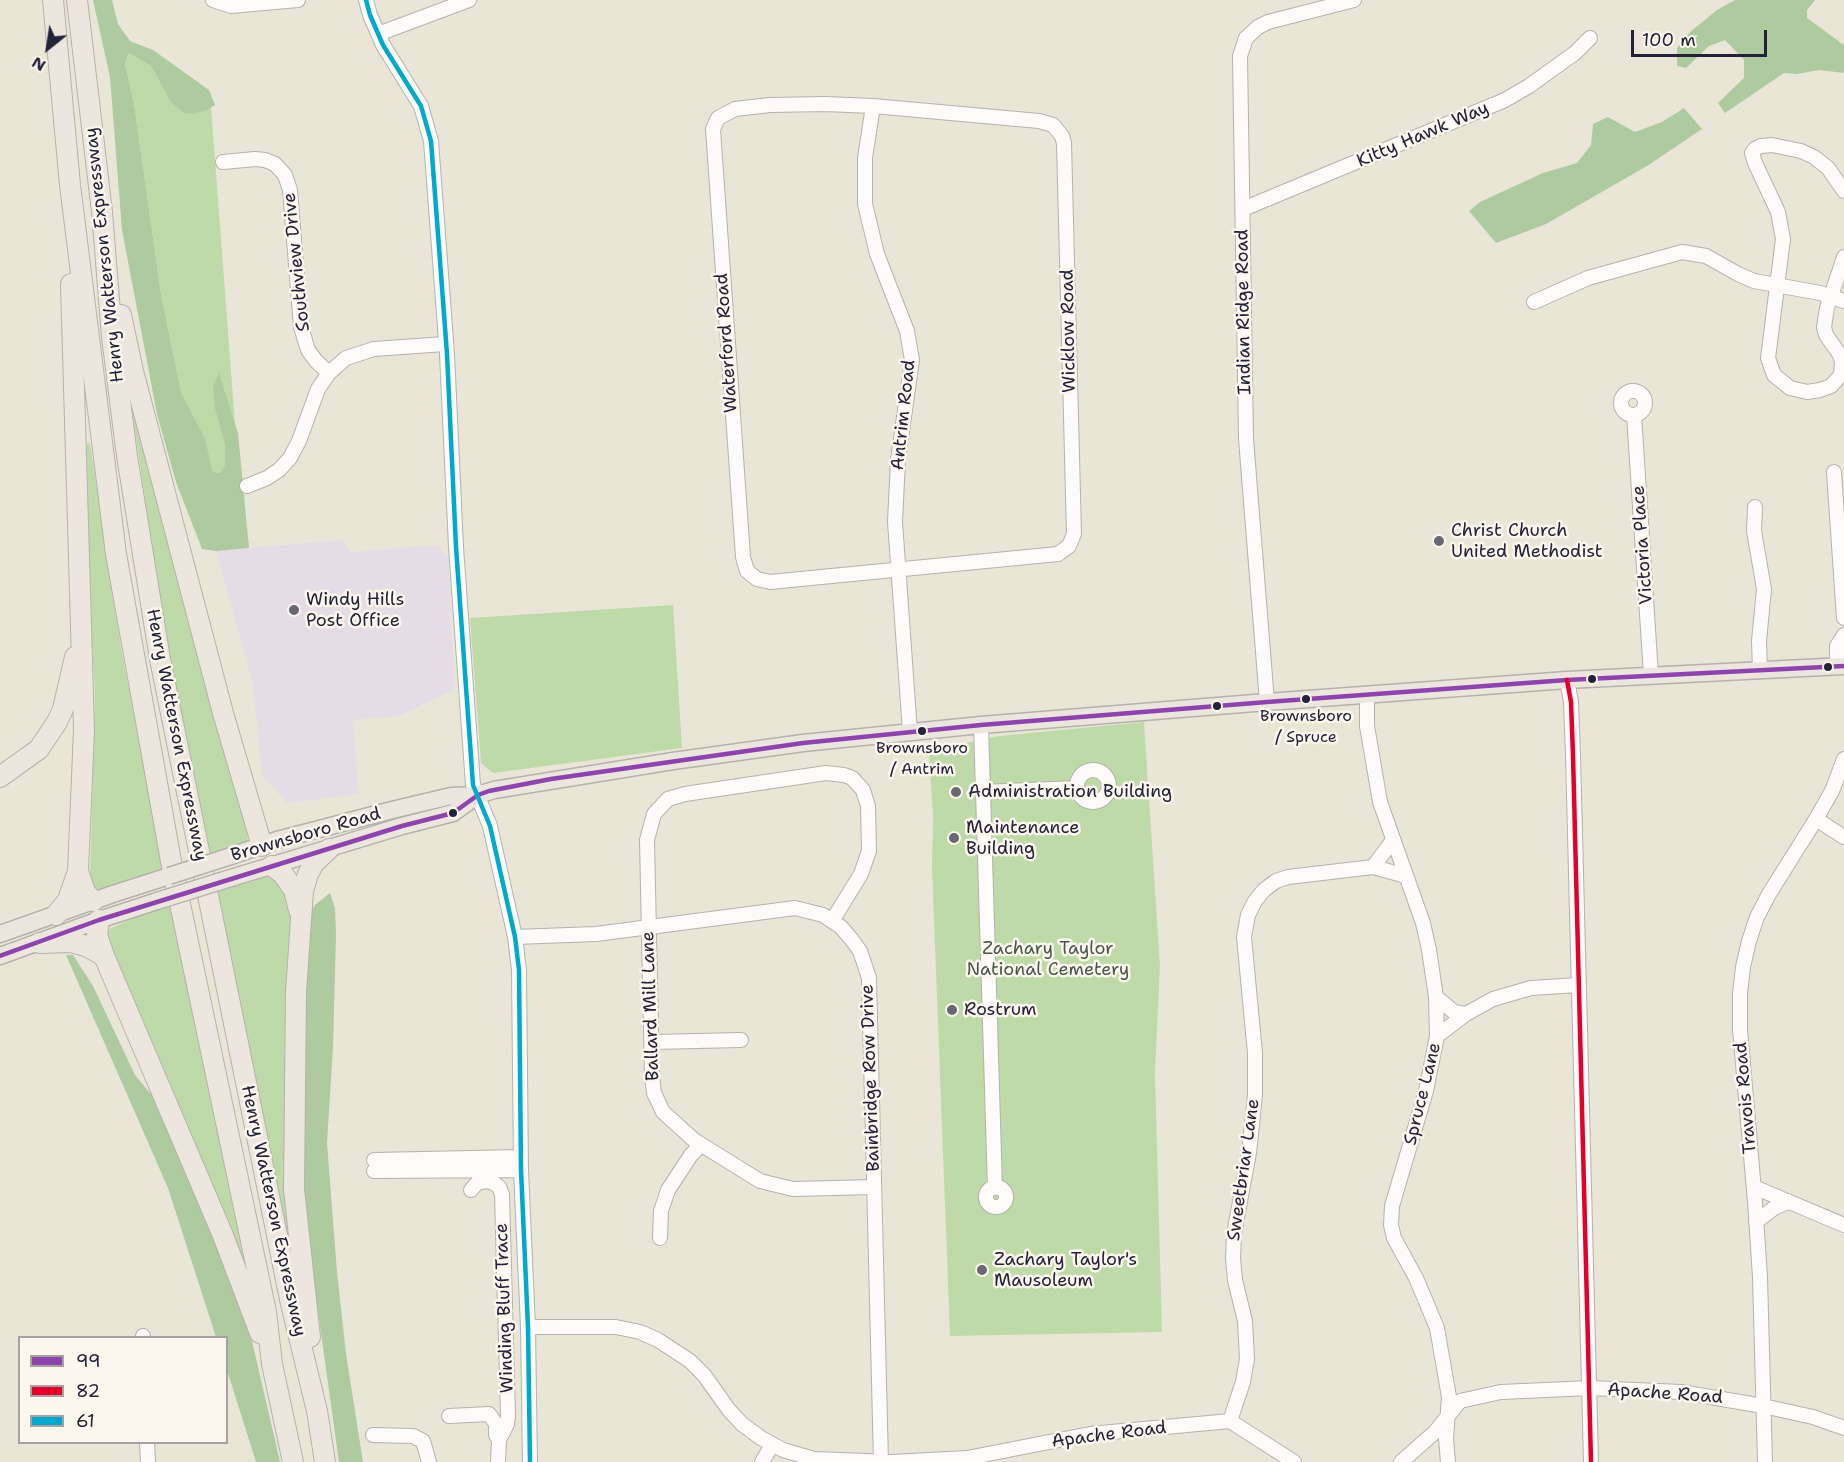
<!DOCTYPE html>
<html>
<head>
<meta charset="utf-8">
<style>
	body { margin:0 }
	#map { position:relative; width:1844px; height:1462px; overflow:hidden; background:#e9e6d8; font-family:"Shantell Sans",sans-serif }
	canvas { display:block }
	.legend { position:absolute; left:18px; top:1336px; width:210px; height:108px; box-sizing:border-box; background:#fbf7ec; border:2px solid #a4a2a5; margin:0; padding:8px 10px; list-style:none; font-size:18px; color:#22223b }
	.legend li { display:flex; align-items:center; gap:12px; height:30px }
	.legend b { width:30px; border:2px solid #a4a2a5 }
	.north { position:absolute; left:18px; top:18px; width:60px; height:60px; -webkit-text-stroke:4px #fbf7ec; paint-order:stroke; rotate:210deg; font-size:16px; font-weight:700; line-height:24px; text-align:center; color:#22223b }
	.north::after { content:''; display:block; margin:auto; width:21px; height:27px; background:#22223b; clip-path:polygon(50% 0,100% 100%,50% 72%,0 100%) }
	.scale { position:absolute; left:1631px; top:30px; width:136px; height:27px; box-sizing:border-box; border:3px solid #22223b; border-top:0; padding-left:8px; font-size:18px; line-height:21px; white-space:nowrap; color:#22223b; -webkit-text-stroke:4px #fbf7ec; paint-order:stroke }
</style>
</head>
<body>
<div id="map">
<canvas width="1844" height="1462"></canvas>
<ul class="legend">
<li><b style="height:8px;background:#8e44ad"></b>99</li>
<li><b style="height:8px;background:#e4002b"></b>82</li>
<li><b style="height:8px;background:#00a9ce"></b>61</li>
</ul>
<div class="north">N</div>
<div class="scale">100 m</div>
</div>
<script>
const ctx = document.querySelector('canvas').getContext('2d');
ctx.lineJoin = 'round';
function fill(path, color) { ctx.fillStyle = color; ctx.fill(path, 'evenodd'); }
const shape = rows => new Path2D(rows.map(r => 'M' + r).join(''));
function strokePath(path, color, width, dash) { ctx.strokeStyle = color; ctx.lineWidth = width; ctx.lineCap = dash ? 'butt' : 'round'; ctx.setLineDash(dash || []); ctx.stroke(path); }
function drawText(font, color, halo, rows, align = 'center') {
  ctx.font = font + ' "Shantell Sans",sans-serif'; ctx.lineWidth = 5; ctx.setLineDash([]); ctx.textBaseline = 'middle'; ctx.strokeStyle = halo; ctx.fillStyle = color; for (const [text, x, y, turn = 0] of rows) {
    ctx.save(); ctx.translate(x, y); ctx.rotate((+turn || 0) * Math.PI / 180); ctx.textAlign = isNaN(turn) ? turn : align; if (halo) ctx.strokeText(text, 0, 0); ctx.fillText(text, 0, 0); ctx.restore();
  }
}
fill(shape([
	[342,540,351,552,437,545,448,557,455,689,399,716,353,720,359,794,287,803,262,776,253,684,216,551]
]), '#e6dce6');
fill(shape([
	[129,53,151,66,170,101,205,111,211,107,235,424,219,374,215,409,225,445,225,465,220,473,213,472,205,438,181,392,161,294,134,104,125,64],
	[126,370,247,832,248,842,209,855,172,669,157,580],
	[90,443,121,648,164,868,99,890,94,888,90,878,95,696,88,579,87,444],
	[673,605,682,748,493,773,481,763,470,618],
	[1144,722,1160,966,1155,1072,1162,1332,950,1336,932,867,933,818,929,751,999,736],
	[273,874,284,887,292,915,293,1263,216,892],
	[173,905,251,1285,103,935,107,930,148,912]
]), '#bfdaa9');
fill(shape([
	[93,0,112,0,118,24,130,41,153,50,209,90,215,105,205,111,185,114,170,101,151,66,129,53,125,64,134,104,161,294,181,392,205,438,213,472,220,473,225,465,225,445,215,409,213,387,219,373,238,433,249,548,216,551,202,549,176,482,157,414,122,230,110,77],
	[1735,0,1815,0,1807,10,1807,18,1844,45,1844,73,1819,70,1797,74,1784,73,1725,113,1718,103,1744,78,1744,60,1725,40,1709,46,1686,68,1677,66,1677,48,1690,32,1717,10],
	[1684,108,1702,129,1647,166,1546,224,1496,243,1469,211,1480,202,1543,173,1577,163,1591,145,1593,124,1608,117,1635,132,1662,122],
	[330,893,335,908,336,935,333,1047,327,1143,337,1272,346,1354,363,1462,339,1462,305,1218,305,1019,308,961,303,925,315,905],
	[66,955,73,955,93,986,135,1075,159,1104,231,1277,252,1341,280,1462,256,1462,227,1370,226,1338,216,1337,168,1188]
]), '#aeca9f');
const minor = shape([
	[213,0,231,6,298,0],
	[366,0,370,15,383,45,421,106,431,141,447,354,456,547,473,785,490,826,515,937,519,970,521,1170,528,1327,530,1462],
	[378,34,469,0],
	[825,104,873,106,1039,121,1053,125,1062,136,1064,143,1074,534,1069,546,1058,554,770,582,757,579,747,571,743,557,713,129,718,118,735,109,770,105,825,104],
	[873,106,865,158,865,204,877,254,907,331,912,360,898,460,895,522,910,732],
	[223,162,255,159,265,160,275,164,285,175,290,190,301,327,308,350,316,361,329,373],
	[1844,191,1828,168,1814,157,1801,151,1772,145,1761,146,1755,149,1752,153,1755,163,1778,212,1783,239,1768,358,1774,375,1790,388,1807,392,1820,390,1831,386,1841,375,1842,362,1840,355,1826,335,1824,327,1827,308,1844,257],
	[1243,209,1505,100,1529,86,1575,53,1590,38],
	[1534,302,1588,278,1682,252,1706,256,1738,274,1754,281,1820,293,1844,301],
	'1621 403a12 12 0 1 1 24 0a12 12 0 1 1-24 0Z',
	[1634,415,1651,675],
	[1834,472,1844,618],
	[247,486,267,478,279,470,290,458,299,441,318,389,329,373,346,358,374,349,445,344],
	[1755,507,1754,531,1764,589,1759,641,1760,670],
	[1837,667,1837,646,1844,635],
	[1567,680,1571,702,1573,755,1591,1462],
	[1367,695,1367,726,1380,802,1423,923,1429,950,1436,997,1437,1036,1426,1091,1392,1206,1391,1225,1394,1238,1416,1278,1437,1328,1449,1397,1446,1439,1448,1462],
	[1267,702,1246,439,1240,56,1246,38,1258,27,1268,22,1354,0],
	[981,725,995,1188],
	'1077 786a16 16 0 1 1 32 0a16 16 0 1 1-32 0Z',
	[983,792,1077,788],
	[1816,819,1844,837],
	[1373,867,1393,840],
	[832,921,861,874,869,851,868,806,863,790,852,778,844,775,826,773,685,794,668,799,654,814,647,840,652,1077,654,1093,663,1112,694,1140,760,1181,793,1189,874,1187],
	[515,937,596,934,795,908,823,915,841,927,852,940,860,951,869,978,881,1462],
	[1436,997,1454,1012,1466,1014],
	[1437,1036,1466,1014,1493,999,1531,988,1579,985],
	[653,1042,741,1040],
	[374,1160,521,1157],
	[374,1171,521,1170],
	[1754,1187,1844,1225],
	'986 1197a10 10 0 1 1 20 0a10 10 0 1 1-20 0Z',
	[471,1190,477,1183,487,1181,494,1183,499,1187,502,1194,508,1416,507,1424,499,1440,498,1462],
	[1756,1222,1774,1208,1788,1202],
	[660,1238,661,1211,668,1190,691,1155,701,1145],
	[528,1327,616,1327,640,1332,658,1340,690,1361,704,1375,729,1410,742,1424,761,1438,783,1450,814,1459,892,1462,967,1458,1090,1434,1230,1421,1294,1462],
	[143,1336,143,1338],
	[449,1416,489,1414,496,1424,496,1435,499,1440],
	[1230,1421,1243,1382,1247,1359,1245,1321,1235,1280,1233,1259,1234,1234,1249,1153,1255,1095,1255,1053,1244,937,1248,915,1255,901,1264,890,1276,881,1288,877,1373,867,1406,876],
	[373,1435,413,1436,423,1441,429,1462],
	[147,1442,148,1462],
	[762,1462,772,1445],
	[1401,1462,1435,1432,1460,1401,1501,1392,1590,1388,1681,1392,1763,1406,1813,1417,1844,1428],
	[1765,1462,1760,1277,1755,1202,1740,1029,1740,994,1743,967,1749,941,1757,917,1769,894,1816,819,1832,791,1844,759]
]);
const major = shape([
	[231,856,277,840,392,810,451,796,478,795],
	[234,877,402,826,453,813,478,795,494,790,673,761,803,743,981,725,1267,702,1567,680,1844,666],
	[0,934,113,894,169,876],
	[0,956,99,920,157,901]
]);
const highway = shape([
	[53,0,70,185,116,554,171,861,266,1312,272,1364,293,1462],
	[77,0,102,212,112,337,127,456,160,659,291,1304,317,1411,325,1462],
	[121,315,133,371,223,713,262,846],
	[0,777,39,749,57,722,63,709,75,657],
	[272,866,283,874,294,890,299,910],
	[78,871,85,892,93,901],
	[56,915,68,900,78,871,84,730,71,284],
	[99,920,97,935,104,956,222,1233,260,1333],
	[39,943,71,942,86,946,104,956],
	[310,1337,294,1189,296,992,303,891,308,874,314,863,329,849]
]);
strokePath(minor, '#b4b2ab', 16);
strokePath(major, '#b4b2ab', 19);
strokePath(highway, '#b4b2ab', 22);
strokePath(minor, '#fcfbf9', 14);
strokePath(major, '#ede6de', 16);
strokePath(highway, '#ede6de', 20);
const majorBridge = shape([
	[169,876,231,856],
	[157,901,234,877]
]);
strokePath(majorBridge, '#b4b2ab', 19, []);
strokePath(majorBridge, '#ede6de', 16);
strokePath(shape([
	[0,956,99,920,402,826,453,813,478,795,489,791,551,779,803,743,981,725,1267,702,1567,680,1844,666]
]), '#8e44ad', 4.5);
strokePath(shape([
	[1567,680,1571,702,1573,755,1591,1462]
]), '#e4002b', 4.5);
strokePath(shape([
	[366,0,370,15,383,45,421,106,431,141,447,354,456,547,473,785,490,826,515,937,519,970,521,1170,528,1327,530,1462]
]), '#00a9ce', 4.5);
for (const [x, y, r, color] of [
	[1439,541,6,"#686772"],
	[294,610,6,"#686772"],
	[1828,667,5,"#22223b"],
	[1592,679,5,"#22223b"],
	[1306,699,5,"#22223b"],
	[1217,706,5,"#22223b"],
	[922,731,5,"#22223b"],
	[956,792,6,"#686772"],
	[453,813,5,"#22223b"],
	[954,838,6,"#686772"],
	[952,1010,6,"#686772"],
	[982,1270,6,"#686772"]
]) { const dot = new Path2D(); dot.arc(x, y, r, 0, 2 * Math.PI); ctx.fillStyle = color; ctx.fill(dot); strokePath(dot, '#fbf7ec', 2); }
drawText('16px', '#22223b', '#fbf7ec', [
	["Brownsboro",1306,717],
	["/ Spruce",1306,738],
	["Brownsboro",922,749],
	["/ Antrim",922,770]
]);
drawText('18px', '#22223b', '#fbf7ec', [
	["Kitty Hawk Way",1423,135,-23],
	["Henry Watterson Expressway",105,255,-96],
	["Southview Drive",297,262,-96],
	["Indian Ridge Road",1244,312,-91],
	["Wicklow Road",1069,331,-91],
	["Waterford Road",727,343,-94],
	["Antrim Road",904,415,-84],
	["Victoria Place",1643,545,-94],
	["Henry Watterson Expressway",176,735,79],
	["Brownsboro Road",306,835,-16],
	["Ballard Mill Lane",651,1006,-92],
	["Bainbridge Row Drive",871,1078,-92],
	["Spruce Lane",1423,1094,-76],
	["Travois Road",1746,1098,-95],
	["Sweetbriar Lane",1244,1170,-82],
	["Henry Watterson Expressway",273,1211,78],
	["Winding Bluff Trace",505,1308,-92],
	["Apache Road",1665,1394,4],
	["Apache Road",1109,1435,-7]
]);
drawText('18px', '#22223b', '#fbf7ec', [
	["Christ Church",1451,531],
	["United Methodist",1451,552],
	["Windy Hills",306,600],
	["Post Office",306,621],
	["Administration Building",968,792],
	["Maintenance",966,828],
	["Building",966,849],
	["Rostrum",964,1010],
	["Zachary Taylor's",994,1260],
	["Mausoleum",994,1281]
], 'left');
drawText('18px', '#475750', '#fbf7ec', [
	["Zachary Taylor",1048,949],
	["National Cemetery",1048,970]
]);
</script>
</body>
</html>
